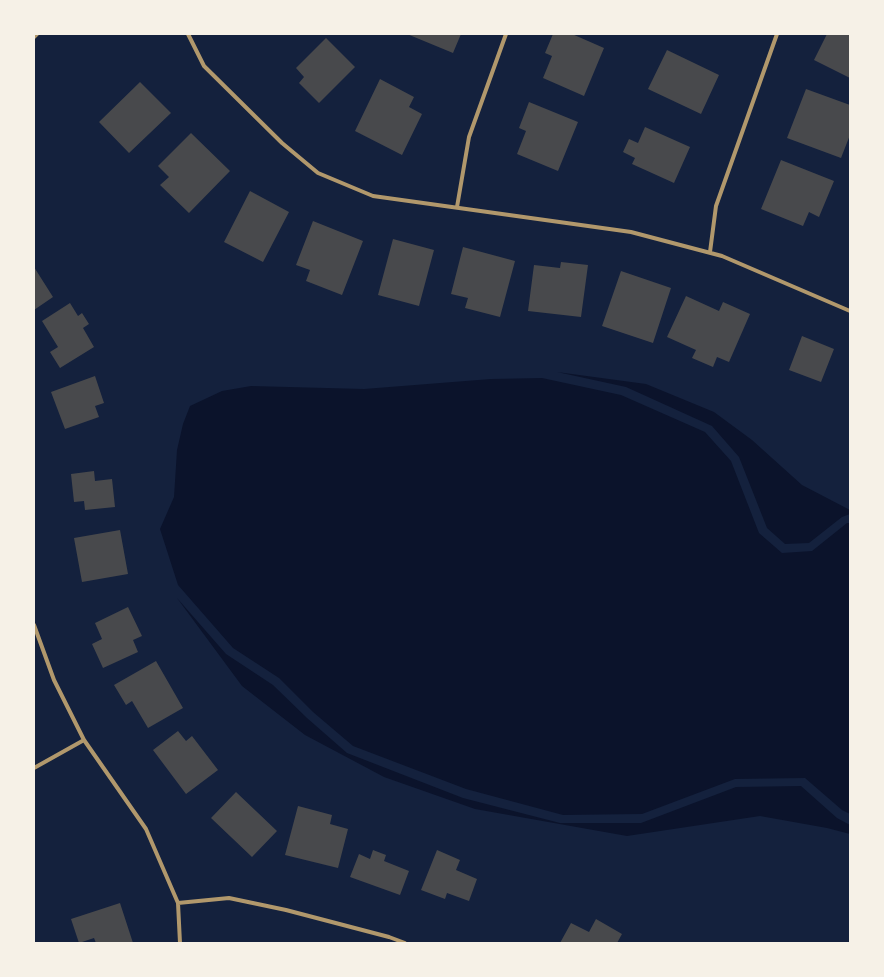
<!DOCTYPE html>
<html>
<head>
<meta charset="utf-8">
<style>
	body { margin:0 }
	#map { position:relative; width:884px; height:977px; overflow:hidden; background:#14213d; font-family:"Titillium Web",sans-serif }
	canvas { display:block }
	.frame { position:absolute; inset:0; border:35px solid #f6f1e7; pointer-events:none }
</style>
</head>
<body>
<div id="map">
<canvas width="884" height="977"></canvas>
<div class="frame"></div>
</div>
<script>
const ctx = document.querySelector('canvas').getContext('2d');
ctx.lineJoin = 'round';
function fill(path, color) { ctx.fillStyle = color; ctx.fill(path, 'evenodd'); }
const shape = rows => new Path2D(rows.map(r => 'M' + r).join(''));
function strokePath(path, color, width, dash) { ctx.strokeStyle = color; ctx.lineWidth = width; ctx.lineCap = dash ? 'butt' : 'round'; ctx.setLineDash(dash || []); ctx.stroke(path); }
fill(shape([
	[557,372,646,384,714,412,752,440,802,485,850,510,850,514,842,517,809,543,785,544,767,528,739,457,712,426,626,387],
	[542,378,621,395,705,432,731,461,759,533,782,553,812,551,847,523,850,523,850,814,842,810,805,778,735,779,642,814,563,815,466,789,353,746,313,712,279,678,233,648,178,585,160,529,174,497,177,450,183,424,190,406,222,391,251,386,364,389,491,379],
	[177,598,226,654,273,685,307,718,347,753,463,798,560,823,641,823,736,787,801,786,837,818,850,825,850,834,827,828,760,816,627,836,475,809,384,777,305,735,242,686]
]), '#0b132b');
fill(shape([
	[407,34,461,34,453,53],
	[553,34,572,34,604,48,584,96,543,78,552,56,545,53],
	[827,34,850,34,850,78,814,60],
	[326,38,355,67,319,103,299,83,304,77,296,68],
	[667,50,719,75,701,114,648,89],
	[380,79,414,97,409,107,422,114,402,155,355,131],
	[140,82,171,113,129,153,99,122],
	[806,89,850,105,850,135,841,158,787,138],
	[529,102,578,122,558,171,517,154,526,131,519,128],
	[645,127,690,147,674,183,632,164,635,158,623,152,629,139,638,143],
	[191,133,230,171,189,213,160,185,169,177,158,166],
	[781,160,834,181,819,217,809,212,803,226,761,209],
	[250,191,289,212,263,262,224,242],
	[313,221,363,241,342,295,306,281,310,270,296,265],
	[393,239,434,250,419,306,378,295],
	[463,247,515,261,500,317,465,308,468,298,451,294],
	[561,262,588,265,581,317,528,311,534,265,560,268],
	[34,267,53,297,34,310],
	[621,271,671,288,653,343,602,326],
	[686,296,719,311,723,302,750,314,729,362,717,357,713,367,692,358,696,350,667,337],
	[70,303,78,316,82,313,89,324,83,328,94,347,60,368,50,352,58,347,42,321],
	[802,336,834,349,821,382,789,370],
	[95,376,104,403,95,406,99,417,65,429,51,392],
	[94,471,95,481,112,479,115,507,85,510,84,501,74,502,71,474],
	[120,530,128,574,82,582,74,538],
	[128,607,142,636,133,640,138,652,103,668,92,644,102,639,95,623],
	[156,661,183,708,148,728,132,701,126,705,114,685],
	[178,731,186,741,192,736,218,770,186,794,153,750],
	[236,792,277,831,252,857,211,818],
	[298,806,332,815,330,824,348,829,338,868,285,855],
	[373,850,386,855,384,861,409,871,400,895,350,877,359,854,370,859],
	[437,850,460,860,456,870,477,879,469,901,447,893,445,899,421,890],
	[120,903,133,943,96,943,94,938,79,943,71,919],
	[596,919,622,934,617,943,560,943,571,923,589,932]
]), '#48494c');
strokePath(shape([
	[188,34,204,66,282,143,318,173,373,196,631,232,722,256,850,311],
	[34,37,37,34],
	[457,207,469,137,506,34],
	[710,252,716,206,777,34],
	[34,625,54,680,84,740,146,829,178,903,180,943],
	[34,768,84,740],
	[178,903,229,898,286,910,389,937,405,943]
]), '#b1986c', 4);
</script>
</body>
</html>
